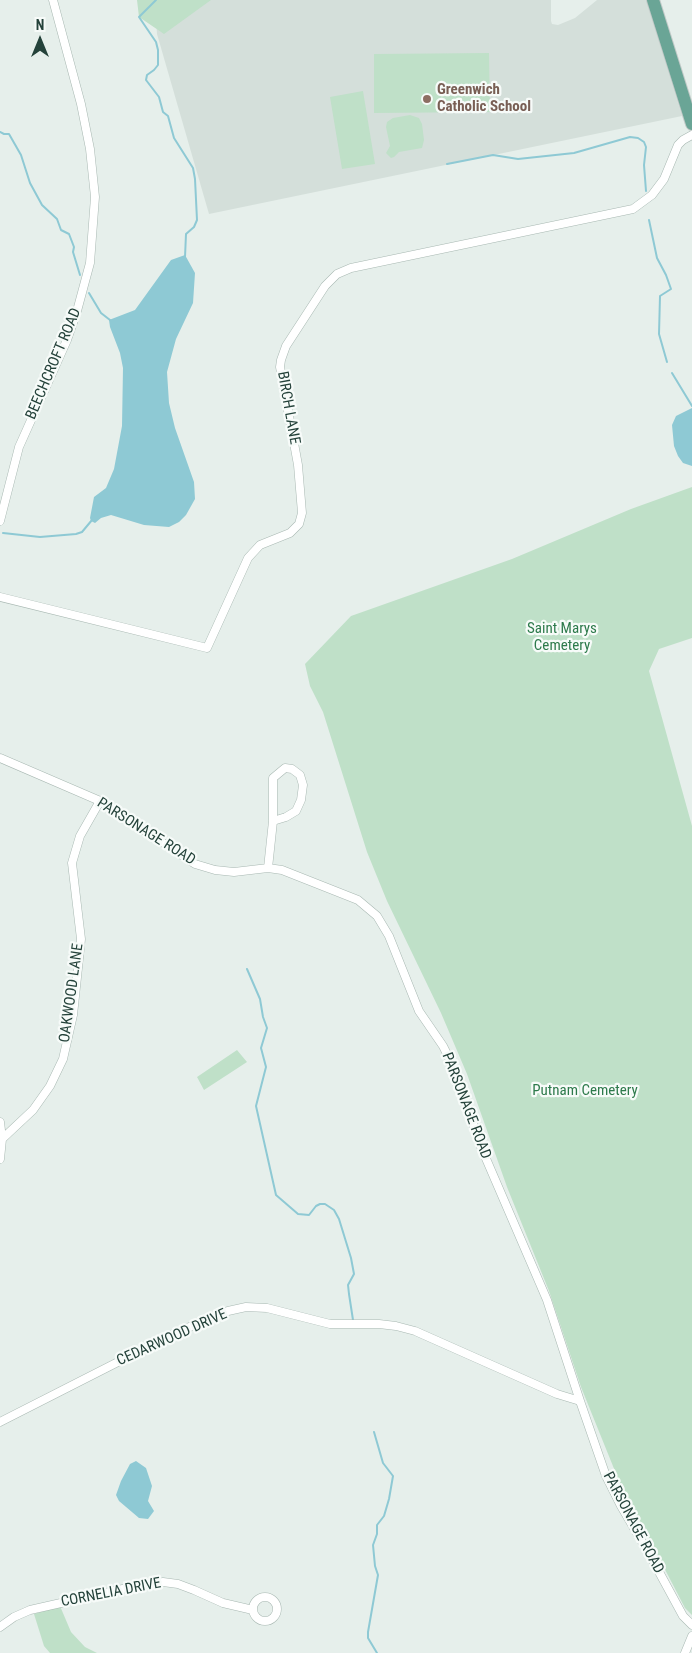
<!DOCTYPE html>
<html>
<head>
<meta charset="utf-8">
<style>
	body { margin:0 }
	#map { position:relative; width:692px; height:1653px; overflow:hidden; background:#e6efeb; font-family:"Roboto Condensed",sans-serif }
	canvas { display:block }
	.north { position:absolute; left:15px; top:15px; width:50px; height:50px; -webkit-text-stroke:4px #f7fbf9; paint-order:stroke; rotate:0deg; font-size:14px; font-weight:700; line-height:20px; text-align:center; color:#24423a }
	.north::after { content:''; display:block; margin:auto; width:18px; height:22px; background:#24423a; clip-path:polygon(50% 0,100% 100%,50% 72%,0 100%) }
</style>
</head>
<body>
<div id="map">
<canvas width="692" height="1653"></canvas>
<div class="north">N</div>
</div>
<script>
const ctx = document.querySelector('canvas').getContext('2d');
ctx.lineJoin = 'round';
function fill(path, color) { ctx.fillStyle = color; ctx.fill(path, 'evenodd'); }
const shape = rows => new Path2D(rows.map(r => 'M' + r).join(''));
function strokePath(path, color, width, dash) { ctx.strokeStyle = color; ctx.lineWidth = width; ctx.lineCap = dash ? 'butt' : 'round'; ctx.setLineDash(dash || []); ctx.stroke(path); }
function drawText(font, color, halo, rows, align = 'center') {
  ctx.font = font + ' "Roboto Condensed",sans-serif'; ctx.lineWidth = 4.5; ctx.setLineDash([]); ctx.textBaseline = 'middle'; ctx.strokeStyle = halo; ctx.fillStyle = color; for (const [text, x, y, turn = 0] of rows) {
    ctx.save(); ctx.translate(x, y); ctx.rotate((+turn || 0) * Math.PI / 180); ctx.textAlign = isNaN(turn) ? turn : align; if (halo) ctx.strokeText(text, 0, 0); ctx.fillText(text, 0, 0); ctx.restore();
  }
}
fill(shape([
	[147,0,551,0,551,21,552,24,558,25,575,18,597,0,646,0,682,116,209,214,157,34,156,19]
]), '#d4dfda');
fill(shape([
	[137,0,211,0,164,34,139,17],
	[489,53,490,112,374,113,374,54],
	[363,91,375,164,342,169,330,97],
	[410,115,419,118,422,124,424,140,422,148,399,152,394,157,391,158,386,153,390,146,386,127,387,122,393,118],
	[692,487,692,638,659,649,649,671,692,826,692,1615,685,1608,619,1481,581,1387,549,1291,507,1187,467,1074,441,1013,387,901,367,852,323,712,310,686,305,664,351,616,512,559,631,509],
	[237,1050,247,1062,204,1090,197,1077],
	[60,1606,71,1632,85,1647,97,1653,50,1653,44,1646,34,1614]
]), '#bfe0c8');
fill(shape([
	[185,255,195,273,193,303,176,339,167,372,169,403,175,428,194,482,195,499,186,515,179,522,169,527,144,525,111,515,101,518,95,523,91,521,90,518,94,497,106,488,114,469,122,426,123,368,120,353,110,327,109,320,135,310,171,260],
	[692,408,692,466,683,463,678,456,674,446,672,425,676,416],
	[136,1461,146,1468,152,1486,148,1501,154,1511,148,1519,139,1518,119,1501,116,1495,121,1481,130,1464]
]), '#8ec9d4');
strokePath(shape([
	[156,0,139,17,156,42,158,50,158,65,154,70,147,75,146,80,159,97,163,112,168,116,174,138,193,168,195,179,197,220,194,227,186,234,185,257],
	[0,132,4,134,9,134,21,155,30,183,42,205,57,219,61,230,69,234,74,247,73,252,80,275],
	[447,164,493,155,518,159,574,153,630,137,638,138,644,142,646,147,644,165,646,191],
	[649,220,657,258,666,275,671,289,660,296,659,334,667,362],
	[89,293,101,313,110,320],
	[672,373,692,406],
	[3,533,40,537,76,534,82,532,92,520],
	[247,969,260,999,263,1017,267,1028,261,1048,266,1067,256,1106,276,1195,298,1214,309,1215,316,1206,320,1204,325,1204,334,1210,339,1219,351,1258,354,1274,348,1285,349,1294,353,1320],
	[374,1432,383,1463,393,1476,389,1499,384,1516,377,1525,377,1534,373,1545,375,1566,378,1575,368,1632,368,1638,377,1653]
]), '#8ec9d4', 2);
const street = shape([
	[0,521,19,447,67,340,77,311,90,263,95,197,90,149,81,104,53,0],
	[0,597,207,648,248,558,260,545,290,533,299,524,302,513,298,465,280,367,281,360,286,346,325,286,337,274,351,268,633,209,652,195,664,179,678,145,683,140,692,135],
	[0,758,100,801,195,864,215,870,234,872,268,868,282,870,358,900,377,916,389,936,419,1011,443,1046,453,1066,481,1147,547,1300,580,1401,606,1476,621,1506,652,1559,683,1616,692,1625],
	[268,868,273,821,273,778,285,768,292,769,300,775,303,785,301,800,296,811,286,817,273,821],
	[0,1122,2,1139,0,1159],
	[2,1139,33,1110,50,1086,63,1059,73,1015,81,939,72,863,80,836,100,801],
	[0,1422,173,1334,228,1311,246,1307,267,1308,330,1324,379,1324,396,1326,415,1331,557,1394,580,1401],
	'253 1609a12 12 0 1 1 24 0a12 12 0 1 1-24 0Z',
	[0,1627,14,1617,30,1610,136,1586,163,1582,178,1584,194,1590,223,1603,253,1610],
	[685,1653,692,1636]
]);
const primary = shape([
	[653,0,692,124]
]);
strokePath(street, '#a8b8b2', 9);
strokePath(primary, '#c2cac8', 14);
strokePath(street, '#fff', 8);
strokePath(primary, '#6aa596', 12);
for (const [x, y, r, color] of [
	[427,99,5,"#8d6e63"]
]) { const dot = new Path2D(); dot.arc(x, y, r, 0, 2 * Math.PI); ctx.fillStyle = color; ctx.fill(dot); strokePath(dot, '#f7fbf9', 2); }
drawText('bold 15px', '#785e54', '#f7fbf9', [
	["Greenwich",437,90],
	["Catholic School",437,107]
], 'left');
drawText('15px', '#24423a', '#f7fbf9', [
	["BEECHCROFT ROAD",54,364,-67],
	["BIRCH LANE",288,408,80],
	["PARSONAGE ROAD",146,832,32],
	["OAKWOOD LANE",72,993,-82],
	["PARSONAGE ROAD",466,1106,69],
	["CEDARWOOD DRIVE",172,1338,-24],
	["PARSONAGE ROAD",633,1523,62],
	["CORNELIA DRIVE",111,1593,-11]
]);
drawText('15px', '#2d7a4b', '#f7fbf9', [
	["Saint Marys",562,629],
	["Cemetery",562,646],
	["Putnam Cemetery",585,1091]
]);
</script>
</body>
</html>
